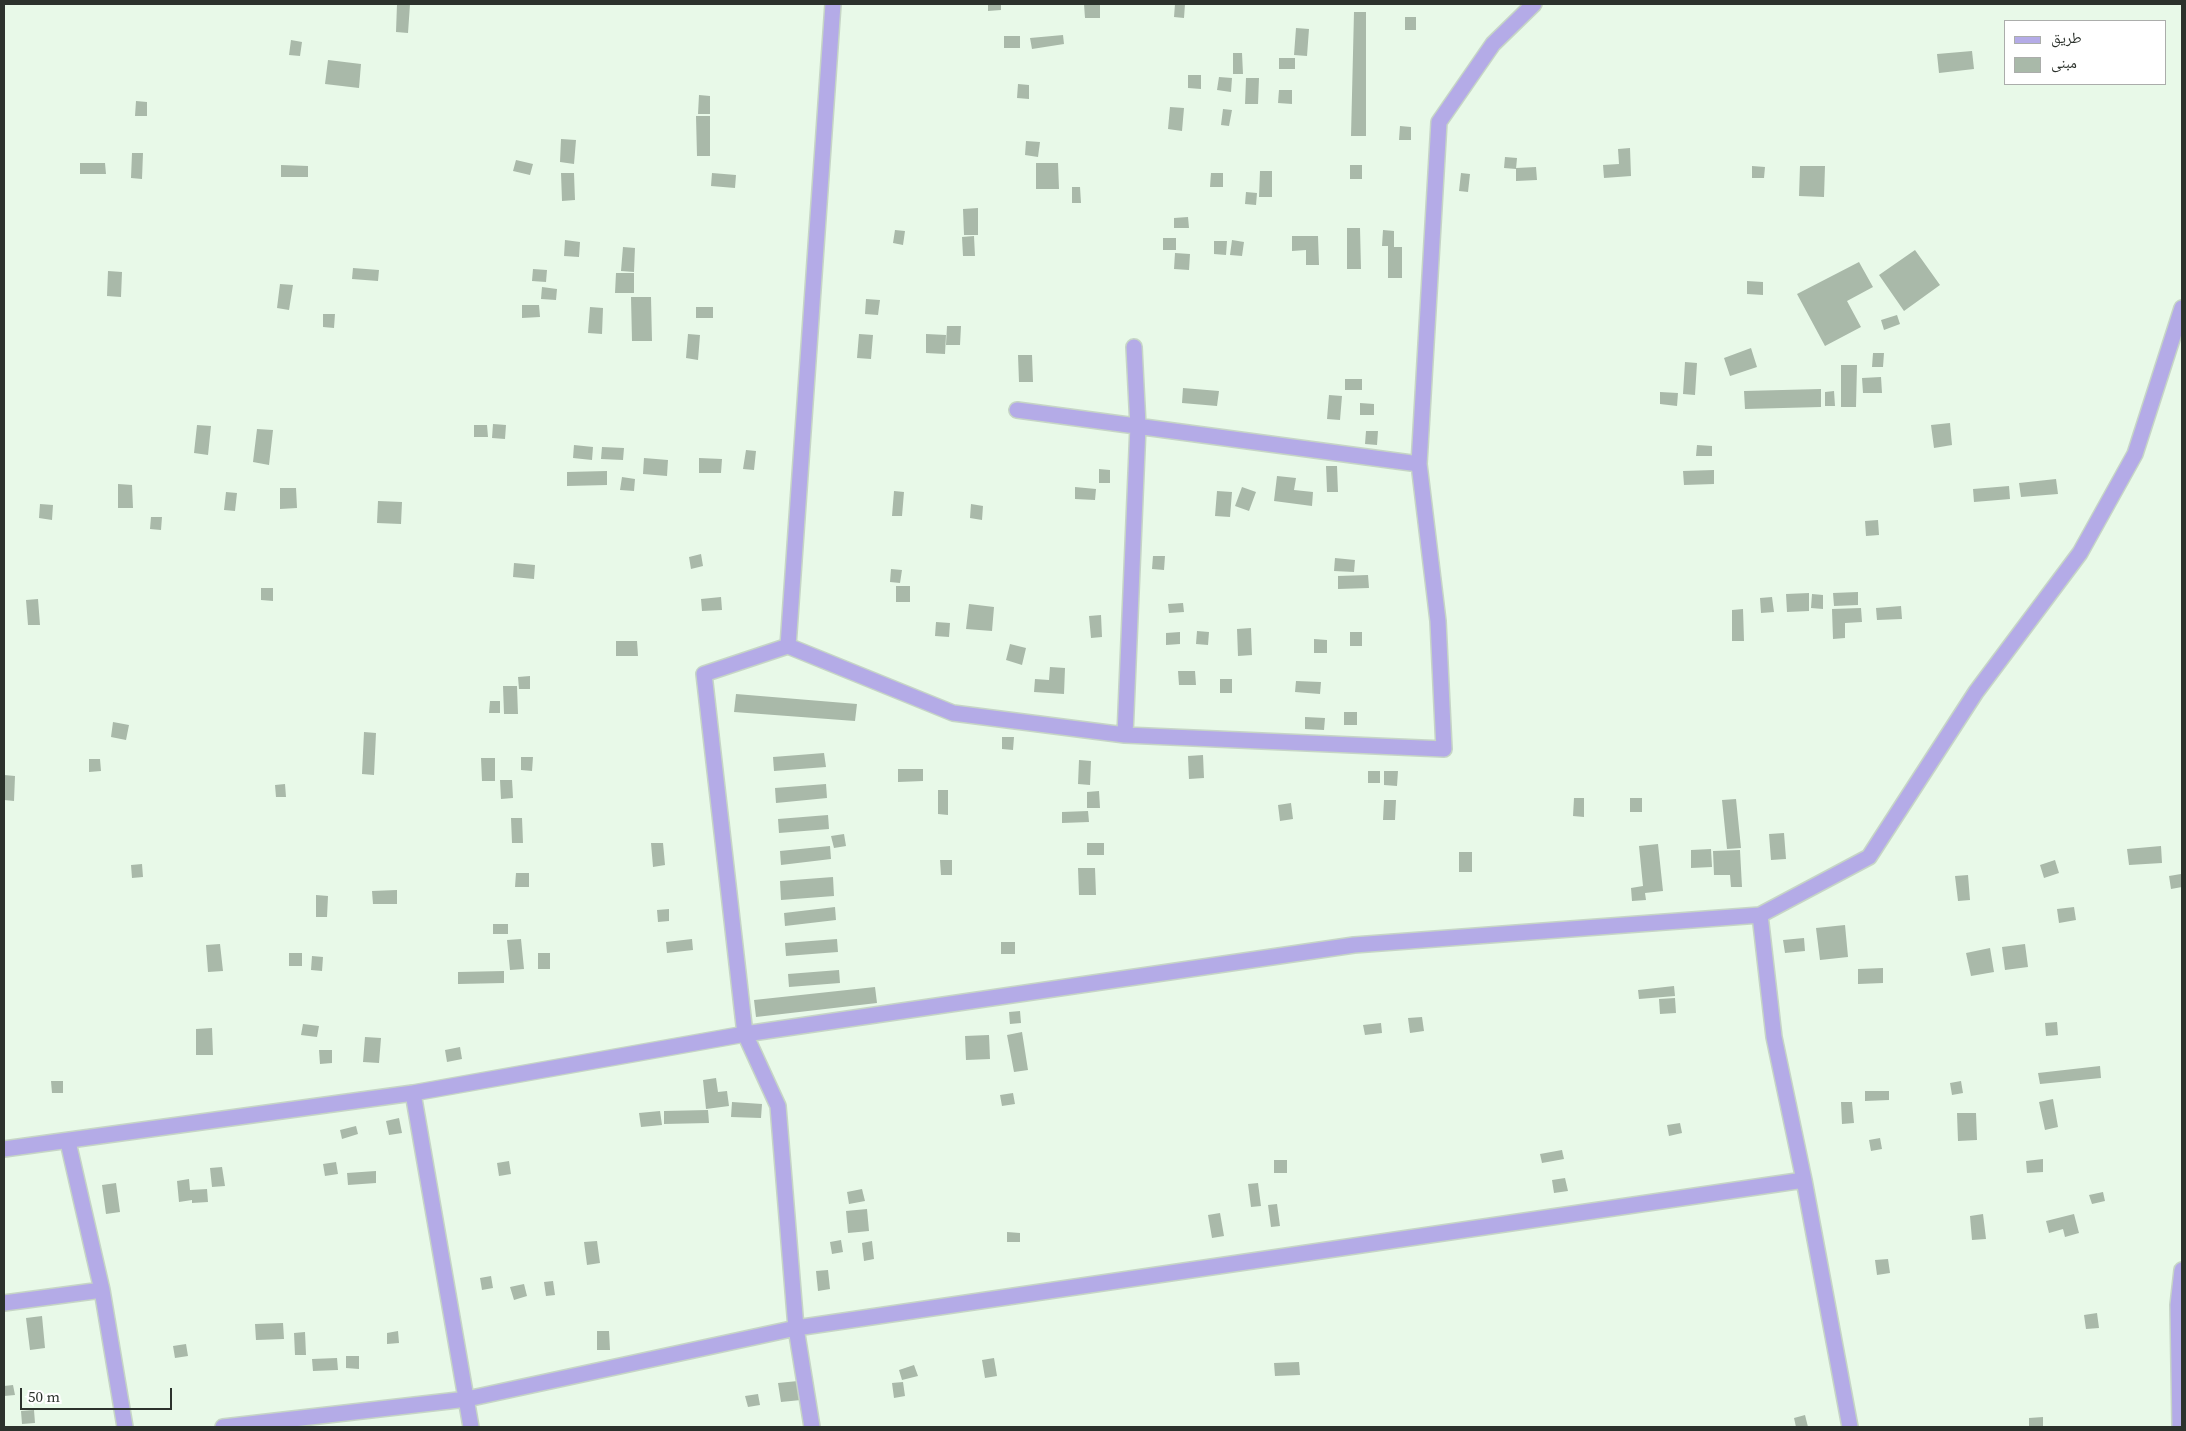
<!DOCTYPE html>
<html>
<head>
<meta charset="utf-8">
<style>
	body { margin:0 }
	#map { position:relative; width:2186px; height:1431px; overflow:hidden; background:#e8f9e8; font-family:"Source Serif 4","Noto Naskh Arabic",serif }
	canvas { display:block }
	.frame { position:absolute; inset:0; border:5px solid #2c322c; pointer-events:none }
	.legend { position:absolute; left:2004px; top:20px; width:162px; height:65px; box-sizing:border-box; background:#fff; border:1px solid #abadab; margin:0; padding:6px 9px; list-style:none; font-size:15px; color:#2c322c }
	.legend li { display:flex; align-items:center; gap:10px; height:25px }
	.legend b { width:25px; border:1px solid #abadab }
	.scale { position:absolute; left:20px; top:1388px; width:152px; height:22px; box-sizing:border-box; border:2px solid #2c322c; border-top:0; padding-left:6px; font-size:15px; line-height:18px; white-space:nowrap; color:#2c322c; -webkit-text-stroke:4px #fff; paint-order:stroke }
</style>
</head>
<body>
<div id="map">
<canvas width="2186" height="1431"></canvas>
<div class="frame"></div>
<ul class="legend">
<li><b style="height:6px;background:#b4abe7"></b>طريق</li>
<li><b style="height:14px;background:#a9b9a9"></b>مبنى</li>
</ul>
<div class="scale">50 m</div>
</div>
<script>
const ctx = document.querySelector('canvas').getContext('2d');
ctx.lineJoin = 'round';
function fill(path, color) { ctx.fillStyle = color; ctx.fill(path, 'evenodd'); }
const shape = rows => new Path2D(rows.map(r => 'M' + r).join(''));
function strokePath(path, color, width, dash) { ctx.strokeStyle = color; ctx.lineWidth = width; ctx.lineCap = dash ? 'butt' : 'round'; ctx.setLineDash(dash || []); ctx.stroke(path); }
fill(shape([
	[397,4,410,4,408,33,396,32],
	[988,4,1001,4,1001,10,988,11],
	[1084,4,1100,4,1100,18,1085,18],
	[1175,4,1185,4,1184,18,1174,17],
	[1354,12,1366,12,1366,136,1351,136],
	[1405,17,1416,17,1416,30,1405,30],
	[1296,28,1309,29,1307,56,1294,55],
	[1063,35,1064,44,1032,49,1030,38],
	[1004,36,1020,36,1020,48,1004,48],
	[291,40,302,42,300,56,289,55],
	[1972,51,1974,69,1939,73,1937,54],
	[1233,53,1242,53,1243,74,1233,74],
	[1279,58,1295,58,1295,69,1279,69],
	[328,60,361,64,359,88,325,84],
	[1188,75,1201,75,1201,89,1188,88],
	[1219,77,1232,78,1231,92,1217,90],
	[1246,78,1259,78,1258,104,1245,104],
	[1018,84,1029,85,1029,99,1017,98],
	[1279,90,1292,90,1292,104,1278,103],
	[699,95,710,96,710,114,698,114],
	[136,101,147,102,147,116,135,116],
	[1170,107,1184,108,1182,131,1168,129],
	[1223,109,1232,110,1229,126,1221,125],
	[696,116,710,116,710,156,697,156],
	[1400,126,1411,127,1411,140,1399,140],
	[561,139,576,140,574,164,560,162],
	[1026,141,1040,142,1038,157,1025,155],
	[1630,148,1631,176,1604,178,1603,165,1619,164,1618,149],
	[132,153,143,153,142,179,131,178],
	[1505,157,1517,158,1516,169,1504,168],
	[516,160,533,164,530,175,513,171],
	[80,163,105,163,106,174,80,174],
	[1036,163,1058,163,1059,189,1036,189],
	[281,165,308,166,308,177,281,177],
	[1350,165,1362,165,1362,179,1350,179],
	[1752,166,1765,167,1764,178,1752,178],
	[1800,166,1825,166,1824,197,1799,196],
	[1536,167,1537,180,1516,181,1516,168],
	[1260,171,1272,171,1272,197,1259,197],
	[561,173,574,173,575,200,562,201],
	[712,173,736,175,735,188,711,186],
	[1211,173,1223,173,1223,187,1210,187],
	[1461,173,1470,174,1468,192,1459,191],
	[1072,187,1080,187,1081,203,1072,203],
	[1246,192,1257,193,1256,205,1245,204],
	[978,208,978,235,964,235,963,209],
	[1188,217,1189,228,1174,228,1174,218],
	[1347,228,1360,228,1361,269,1347,269],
	[895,230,905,231,903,245,893,243],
	[1383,230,1394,231,1394,247,1402,247,1402,278,1388,278,1388,246,1382,246],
	[974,236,975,256,963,256,962,237],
	[1292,236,1318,236,1319,265,1306,265,1306,250,1292,251],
	[1163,238,1176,238,1176,250,1163,250],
	[565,240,580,242,579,257,564,256],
	[1232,240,1244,242,1242,256,1230,255],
	[1214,241,1227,241,1226,255,1214,254],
	[623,247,635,248,634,272,621,271],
	[1915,250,1940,285,1904,311,1879,275],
	[1175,253,1190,254,1189,270,1174,269],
	[1859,262,1873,287,1847,301,1861,327,1825,346,1797,294],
	[353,268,379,270,378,281,352,279],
	[533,269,547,270,546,282,532,281],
	[108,271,122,272,121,297,107,296],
	[616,273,634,273,634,293,615,293],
	[1747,281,1763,282,1763,295,1747,294],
	[280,284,293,285,289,310,277,308],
	[542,287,557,289,556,300,541,299],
	[631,297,651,297,652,341,632,341],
	[866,299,880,300,878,315,865,314],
	[522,305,539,305,540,317,522,318],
	[590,307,603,308,602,334,588,333],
	[696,307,713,307,713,318,696,318],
	[323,314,335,314,334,328,323,327],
	[1897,315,1900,324,1884,330,1881,320],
	[947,326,961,326,960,345,946,345],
	[688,334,700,335,698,360,686,358],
	[859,334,873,335,871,359,857,358],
	[926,334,946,335,945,354,926,353],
	[1751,348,1757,367,1730,376,1724,358],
	[1873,353,1884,353,1883,367,1872,367],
	[1018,355,1032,355,1033,382,1019,382],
	[1685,362,1697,363,1695,395,1683,394],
	[1841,365,1857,365,1856,407,1841,407],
	[1881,377,1882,393,1863,393,1862,378],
	[1345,379,1362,379,1362,390,1345,390],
	[1183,388,1219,391,1217,406,1182,403],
	[1821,389,1821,407,1745,409,1744,391],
	[1834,391,1835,406,1825,406,1825,392],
	[1660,392,1678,393,1677,406,1660,404],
	[1329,395,1342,396,1340,420,1327,419],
	[1360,403,1374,404,1374,415,1360,415],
	[1950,423,1952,445,1934,448,1931,425],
	[493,424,506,425,505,439,492,438],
	[197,425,211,426,208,455,194,453],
	[474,425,487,425,488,437,474,437],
	[257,429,273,430,269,465,253,462],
	[1366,431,1378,431,1377,445,1365,444],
	[574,445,593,447,592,460,573,458],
	[1697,445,1712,446,1712,456,1696,456],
	[602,447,624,448,623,460,601,459],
	[746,450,756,451,754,470,743,469],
	[644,458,668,460,667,476,643,474],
	[699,458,722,459,721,473,699,473],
	[1326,466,1337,466,1338,492,1327,492],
	[1099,469,1110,470,1110,483,1099,483],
	[1714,470,1714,484,1684,485,1683,471],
	[607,471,607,485,567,486,567,472],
	[1277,476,1296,478,1294,490,1313,492,1312,506,1274,501],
	[622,477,635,479,634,491,620,490],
	[2056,479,2058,494,2021,497,2019,483],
	[118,484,132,485,133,508,118,508],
	[2009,486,2010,499,1974,502,1973,489],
	[1075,487,1096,489,1095,500,1075,499],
	[1242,487,1256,492,1249,511,1235,506],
	[280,488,296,488,297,508,280,509],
	[894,491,904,492,902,516,892,516],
	[1217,491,1232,492,1230,517,1215,516],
	[226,492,237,493,235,511,224,510],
	[378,501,402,502,401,524,377,523],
	[40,504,53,505,52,520,39,518],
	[971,504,983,506,982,520,970,518],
	[151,517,162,517,161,530,150,529],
	[1878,520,1879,535,1866,536,1865,521],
	[701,554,703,566,691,569,689,557],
	[1153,556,1165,556,1164,570,1152,569],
	[1335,558,1355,560,1354,572,1334,571],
	[514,563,535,565,534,579,513,577],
	[891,569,902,570,900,583,890,582],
	[1368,575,1369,588,1338,589,1338,576],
	[896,586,910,586,910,602,896,602],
	[261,588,273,588,273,601,261,600],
	[1858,592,1858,605,1834,606,1833,593],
	[1809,593,1809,611,1787,612,1786,594],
	[1812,594,1823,595,1823,609,1811,608],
	[721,597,722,610,702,611,701,599],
	[1772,597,1774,612,1761,613,1760,598],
	[38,599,40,625,28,625,26,600],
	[1183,603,1184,612,1169,613,1168,604],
	[969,604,994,607,992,631,966,629],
	[1901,606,1902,619,1877,620,1876,608],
	[1861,608,1862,622,1845,623,1845,638,1833,639,1832,609],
	[1743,609,1744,641,1732,641,1732,610],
	[1101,615,1102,637,1091,638,1089,616],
	[936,622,950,623,949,637,935,636],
	[1251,628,1252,655,1238,656,1237,629],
	[1197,631,1209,632,1208,645,1196,644],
	[1180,632,1180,644,1166,645,1166,633],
	[1350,632,1362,632,1362,646,1350,646],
	[1314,639,1327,640,1327,653,1314,653],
	[616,641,637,641,638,656,616,656],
	[1010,644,1026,648,1022,665,1006,660],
	[1050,667,1065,668,1064,694,1034,692,1035,679,1049,680],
	[1178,671,1195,671,1196,685,1179,685],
	[530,676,530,689,519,689,518,677],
	[1220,679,1232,679,1232,693,1220,693],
	[1296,681,1321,682,1320,694,1295,692],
	[503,686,517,686,518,714,504,714],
	[736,694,857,704,855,721,734,712],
	[490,701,500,701,500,713,489,713],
	[1344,712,1357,712,1357,725,1344,725],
	[1305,717,1325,718,1324,730,1305,729],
	[113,722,129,725,126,740,111,737],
	[364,732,376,733,374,775,362,774],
	[1002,737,1014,737,1013,750,1002,749],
	[824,753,826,767,774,771,773,757],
	[1203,755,1204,778,1189,779,1188,756],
	[521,757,533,757,532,771,521,770],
	[481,758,495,758,495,781,482,781],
	[89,759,100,759,101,771,89,772],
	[1079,760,1091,761,1090,785,1078,784],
	[898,769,923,769,923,781,898,782],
	[1368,771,1380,771,1380,783,1368,783],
	[1384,771,1398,771,1397,786,1384,785],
	[4,775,15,776,14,801,4,800],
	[500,780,512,780,513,798,501,799],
	[285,784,286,797,276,797,275,785],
	[826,784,827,798,776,803,775,788],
	[938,790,948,790,948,815,938,814],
	[1099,791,1100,808,1087,808,1087,792],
	[1574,798,1584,798,1584,817,1573,816],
	[1630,798,1642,798,1642,812,1630,812],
	[1736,799,1741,848,1727,849,1722,800],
	[1384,800,1396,800,1395,820,1383,820],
	[1291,803,1293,819,1280,821,1278,805],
	[1088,811,1089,822,1062,823,1062,812],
	[828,815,829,829,779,833,778,819],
	[511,818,522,818,523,843,512,843],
	[1784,833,1786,859,1771,860,1769,834],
	[844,834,846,846,834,848,831,836],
	[651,843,663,843,665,865,653,867],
	[1087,843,1104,843,1104,855,1087,855],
	[1658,844,1663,891,1645,893,1646,900,1632,901,1631,888,1643,886,1639,846],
	[830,846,831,859,781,865,780,851],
	[2161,846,2162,863,2129,865,2127,849],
	[1711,849,1712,867,1691,868,1691,850],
	[1740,850,1742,887,1731,887,1730,875,1714,875,1713,851],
	[1459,852,1472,852,1472,872,1459,872],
	[940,860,952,860,952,875,941,875],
	[2055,860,2059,873,2044,878,2040,865],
	[142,864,143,877,132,878,131,865],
	[1078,868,1095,868,1096,895,1079,895],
	[516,873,529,873,529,887,515,887],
	[2181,874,2182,887,2171,889,2169,876],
	[1968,875,1970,900,1958,901,1955,876],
	[833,877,834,896,781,900,780,881],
	[397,890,397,904,373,904,372,891],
	[316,895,328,896,327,917,316,917],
	[835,907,836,920,785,926,784,913],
	[2074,907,2076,920,2059,923,2057,909],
	[669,909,669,921,658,922,657,910],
	[493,924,508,924,508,934,493,934],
	[1845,925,1848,957,1820,960,1816,928],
	[1804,938,1805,951,1785,953,1783,940],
	[521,939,524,969,510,970,507,940],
	[692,939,693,950,667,953,666,942],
	[837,939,838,952,786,956,785,943],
	[1001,942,1015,942,1015,954,1001,954],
	[220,944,223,971,208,972,206,945],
	[2025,944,2028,967,2005,970,2002,947],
	[1990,948,1994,972,1971,976,1966,953],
	[289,953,302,953,302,966,289,966],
	[538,953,550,953,550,969,538,969],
	[312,956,323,957,322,971,311,970],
	[1883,968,1883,983,1858,984,1858,969],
	[839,970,840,983,789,987,788,974],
	[504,971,504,983,458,984,458,972],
	[1674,986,1675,996,1639,999,1638,990],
	[875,987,877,1003,756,1017,754,1000],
	[1675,998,1676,1013,1660,1014,1659,999],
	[1020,1011,1021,1023,1010,1024,1009,1012],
	[1422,1017,1424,1031,1410,1033,1408,1018],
	[2057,1022,2058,1035,2046,1036,2045,1023],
	[1381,1023,1382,1033,1365,1035,1363,1025],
	[303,1024,319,1026,317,1037,301,1035],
	[212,1028,213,1055,196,1055,196,1029],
	[1022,1032,1028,1070,1014,1072,1007,1035],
	[989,1035,990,1059,966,1060,965,1036],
	[365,1037,381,1038,379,1063,363,1062],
	[460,1047,462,1059,447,1062,445,1050],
	[319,1050,332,1050,332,1063,320,1064],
	[2100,1066,2101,1078,2040,1084,2038,1073],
	[716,1078,718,1092,727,1091,729,1106,706,1109,703,1080],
	[51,1081,63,1081,63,1093,52,1093],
	[1961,1081,1963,1093,1952,1095,1950,1083],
	[1865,1091,1889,1091,1889,1100,1865,1101],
	[1013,1093,1015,1104,1002,1106,1000,1095],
	[2053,1099,2058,1127,2045,1130,2039,1102],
	[732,1102,762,1104,761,1118,731,1117],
	[1841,1102,1852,1102,1854,1123,1842,1124],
	[708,1110,709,1123,664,1124,664,1111],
	[660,1111,662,1125,641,1127,639,1113],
	[1957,1113,1976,1113,1977,1140,1958,1141],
	[399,1118,402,1133,389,1135,386,1121],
	[1680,1123,1682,1133,1669,1136,1667,1125],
	[356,1126,358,1134,342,1139,340,1130],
	[1880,1138,1882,1149,1871,1151,1869,1140],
	[1562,1150,1564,1159,1542,1163,1540,1154],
	[2043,1159,2043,1172,2027,1173,2026,1161],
	[1274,1160,1287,1160,1287,1173,1274,1173],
	[509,1161,511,1174,499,1176,497,1163],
	[336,1162,338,1174,325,1176,323,1164],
	[222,1167,225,1186,212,1187,210,1168],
	[376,1171,376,1183,348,1185,347,1173],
	[1565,1178,1568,1191,1554,1193,1552,1180],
	[189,1179,190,1190,207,1189,208,1202,192,1203,192,1200,179,1202,177,1181],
	[116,1183,120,1212,106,1214,102,1185],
	[1258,1183,1261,1206,1251,1207,1248,1184],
	[862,1189,865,1201,849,1204,847,1192],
	[2103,1192,2105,1201,2092,1204,2089,1195],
	[1277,1204,1280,1226,1271,1227,1268,1205],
	[867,1209,869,1231,848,1233,846,1211],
	[1220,1213,1224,1236,1212,1238,1208,1215],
	[1983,1214,1986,1239,1972,1240,1970,1216],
	[2074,1214,2079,1233,2065,1237,2063,1229,2049,1233,2046,1221],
	[1007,1232,1020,1233,1020,1242,1007,1242],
	[841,1240,843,1252,832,1254,830,1242],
	[597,1241,600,1263,587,1265,584,1242],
	[872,1241,874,1259,864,1261,862,1243],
	[1888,1259,1890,1273,1877,1275,1875,1260],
	[828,1270,830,1289,818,1291,816,1271],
	[491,1276,493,1288,482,1290,480,1278],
	[553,1281,555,1295,546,1296,544,1282],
	[524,1284,527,1296,514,1300,510,1287],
	[2097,1313,2099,1328,2086,1329,2084,1315],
	[42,1316,45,1348,30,1350,26,1318],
	[283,1323,284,1339,256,1340,255,1324],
	[398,1331,399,1343,387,1344,387,1333],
	[597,1331,609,1331,610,1350,597,1350],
	[305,1332,306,1355,295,1355,294,1333],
	[186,1344,188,1356,175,1358,173,1346],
	[346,1356,359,1356,359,1369,346,1368],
	[337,1358,338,1370,313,1371,312,1359],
	[994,1358,997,1376,985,1378,982,1360],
	[1299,1362,1300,1375,1275,1376,1274,1363],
	[914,1365,918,1376,902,1380,899,1370],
	[798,1381,801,1400,781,1402,778,1383],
	[903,1382,905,1396,894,1398,892,1383],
	[13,1385,15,1395,4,1396,4,1386],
	[758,1394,760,1405,748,1407,745,1396],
	[34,1410,35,1423,22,1424,21,1411],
	[1805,1415,1808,1427,1796,1427,1794,1418],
	[2043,1417,2043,1427,2029,1427,2029,1418]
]), '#a9b9a9');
const street = shape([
	[1017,410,1419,464],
	[788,646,833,4],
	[1125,735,1138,426,1134,347],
	[1760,915,1774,1037,1804,1180,1850,1427],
	[413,1093,471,1427],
	[68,1142,102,1290,125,1427],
	[4,1149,413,1093,745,1034,1354,945,1760,915,1869,857,1976,692,2080,553,2135,454,2182,308],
	[4,1303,102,1290],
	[223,1427,467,1399,796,1328,1804,1180],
	[812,1427,796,1328,778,1106,745,1034,704,674,788,646,953,713,1125,735,1444,749,1438,621,1419,464,1439,122,1493,44,1534,4],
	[2180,1427,2178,1305,2182,1270]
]);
strokePath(street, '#c6d5c6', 18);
strokePath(street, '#b4abe7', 15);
</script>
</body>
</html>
